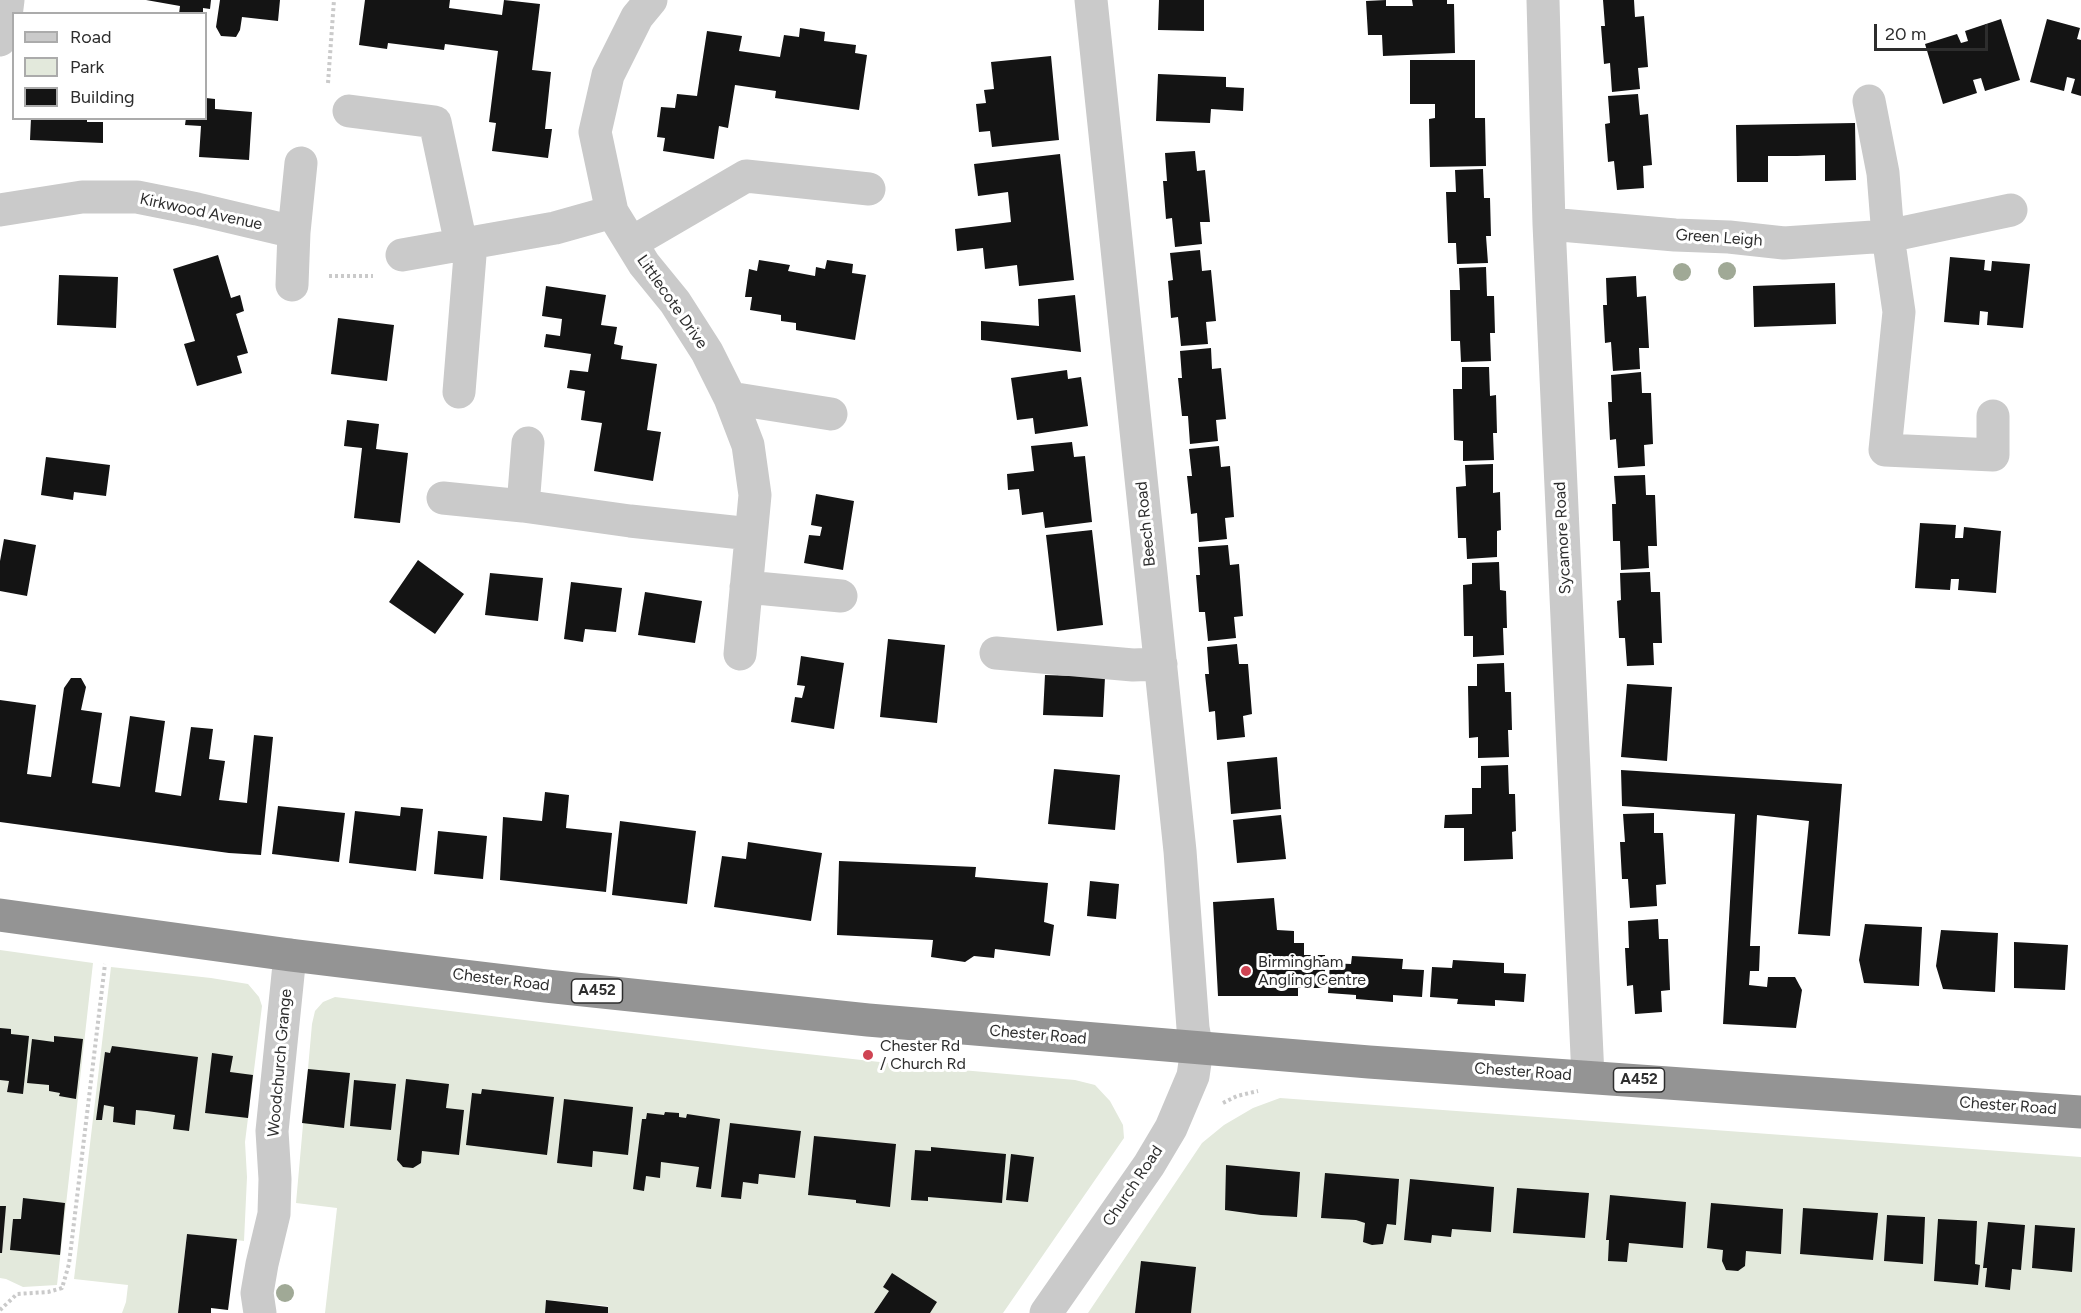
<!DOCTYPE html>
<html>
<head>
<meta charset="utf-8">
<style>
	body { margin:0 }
	#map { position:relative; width:2081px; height:1313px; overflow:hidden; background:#fff; font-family:Figtree,sans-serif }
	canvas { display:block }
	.legend { position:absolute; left:12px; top:12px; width:195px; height:108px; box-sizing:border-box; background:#fff; border:2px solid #ababab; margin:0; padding:8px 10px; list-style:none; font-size:18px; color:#2d2d2d }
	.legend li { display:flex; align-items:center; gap:12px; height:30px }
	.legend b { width:30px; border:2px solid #ababab }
	.scale { position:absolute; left:1874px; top:24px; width:114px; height:27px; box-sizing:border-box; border:3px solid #2d2d2d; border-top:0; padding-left:8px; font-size:18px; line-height:21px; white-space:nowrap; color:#2d2d2d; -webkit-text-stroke:4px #fff; paint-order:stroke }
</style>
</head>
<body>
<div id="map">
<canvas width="2081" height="1313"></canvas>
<ul class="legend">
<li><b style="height:8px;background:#cacaca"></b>Road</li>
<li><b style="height:16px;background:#e3e9dc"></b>Park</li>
<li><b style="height:16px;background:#141414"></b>Building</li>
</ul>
<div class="scale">20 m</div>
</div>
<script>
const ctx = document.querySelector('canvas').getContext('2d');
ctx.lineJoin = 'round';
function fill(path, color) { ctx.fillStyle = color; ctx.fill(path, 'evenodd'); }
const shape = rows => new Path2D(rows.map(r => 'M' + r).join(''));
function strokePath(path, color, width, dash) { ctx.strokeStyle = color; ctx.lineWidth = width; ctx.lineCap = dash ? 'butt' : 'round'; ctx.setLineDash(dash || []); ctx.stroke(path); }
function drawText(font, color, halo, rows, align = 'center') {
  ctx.font = font + ' Figtree,sans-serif'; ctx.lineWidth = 6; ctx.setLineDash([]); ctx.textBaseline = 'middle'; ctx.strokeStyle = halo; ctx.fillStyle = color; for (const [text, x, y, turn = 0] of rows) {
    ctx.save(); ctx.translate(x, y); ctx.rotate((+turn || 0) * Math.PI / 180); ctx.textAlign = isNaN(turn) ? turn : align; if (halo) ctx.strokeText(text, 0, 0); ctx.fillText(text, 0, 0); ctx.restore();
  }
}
fill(shape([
	[0,950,93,963,57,1285,23,1287,6,1279,0,1278],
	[111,967,211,978,248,984,259,997,262,1006,245,1142,247,1177,244,1241,187,1234,178,1313,122,1313,126,1302,128,1285,74,1279],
	[335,997,771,1050,916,1066,1075,1080,1095,1085,1110,1101,1123,1125,1124,1138,1003,1313,608,1313,608,1306,546,1300,545,1313,325,1313,337,1208,296,1203,312,1024,315,1011,323,1002],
	[1280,1098,2081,1157,2081,1313,1088,1313,1202,1143,1224,1125,1253,1108]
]), '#e3e9dc');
fill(shape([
	[146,0,211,0,210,9,203,8,203,14,179,14,180,6],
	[220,0,280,0,278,21,242,17,240,30,236,37,221,36,216,27],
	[365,0,450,0,449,8,502,15,504,0,540,4,532,70,551,72,545,129,552,129,548,158,492,151,496,123,489,122,498,51,445,44,444,50,388,43,387,49,359,45],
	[1159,0,1204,0,1204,31,1158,30],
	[1386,0,1386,6,1413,6,1412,0,1447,0,1447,4,1454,4,1455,53,1383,56,1382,35,1368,35,1366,1],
	[1603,0,1634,0,1635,17,1644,16,1648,67,1638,68,1640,89,1612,92,1610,63,1604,64,1601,26,1605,26],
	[2001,19,2020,80,1985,91,1981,78,1973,80,1977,93,1943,104,1925,44,1957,34,1961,43,1968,41,1965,31],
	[2047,19,2080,28,2077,39,2081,40,2081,96,2071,93,2075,79,2067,77,2064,91,2030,82],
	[800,28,825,32,824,41,856,45,855,53,867,55,859,110,775,98,776,91,735,85,728,128,719,126,714,159,663,151,665,138,657,137,661,107,675,108,677,94,697,96,707,31,742,36,739,51,780,57,784,35,799,37],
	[1051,56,1059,140,992,147,990,131,979,132,976,104,986,103,984,90,994,89,991,62],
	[1410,60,1475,60,1475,118,1485,118,1486,166,1430,167,1429,119,1435,118,1435,104,1410,104],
	[1158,74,1226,77,1226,87,1244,88,1243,111,1211,109,1210,123,1156,121],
	[1638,94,1640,115,1648,114,1652,165,1643,166,1644,188,1617,190,1614,161,1608,162,1605,124,1610,123,1608,96],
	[206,98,215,99,215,109,252,112,249,160,199,157,201,126,185,125,186,118,206,118],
	[31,118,87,118,87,122,103,122,103,143,30,140],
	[1855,123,1856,180,1825,181,1825,155,1797,156,1768,156,1768,182,1737,182,1736,125],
	[1195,151,1197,171,1205,170,1210,222,1200,222,1202,244,1175,247,1172,218,1166,219,1163,181,1167,181,1165,153],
	[1060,154,1074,280,1019,286,1017,265,985,269,983,248,957,251,955,229,1011,222,1008,192,978,196,974,164],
	[1483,169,1484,198,1490,198,1491,236,1486,236,1488,263,1457,264,1456,243,1448,243,1446,192,1456,192,1455,170],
	[1200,250,1202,271,1211,270,1216,321,1206,322,1208,344,1181,346,1178,317,1171,318,1168,281,1173,280,1170,253],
	[218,255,231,298,240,295,244,311,236,314,248,353,237,356,242,373,197,386,184,344,195,341,173,269],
	[1950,257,1985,260,1984,270,1991,271,1992,261,2030,264,2023,328,1987,325,1988,312,1980,311,1979,325,1944,322],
	[759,260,790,265,788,271,815,276,816,267,825,269,827,260,853,264,852,273,866,275,855,340,796,330,796,323,781,321,781,315,750,310,752,297,745,297,749,269,757,271],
	[1486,267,1487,296,1494,296,1495,333,1490,333,1491,361,1461,362,1460,341,1451,341,1450,290,1460,290,1459,268],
	[59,275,118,277,116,328,57,325],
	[1636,276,1637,297,1646,296,1649,348,1639,348,1640,369,1613,371,1611,342,1605,343,1603,305,1607,305,1606,278],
	[1835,283,1836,324,1754,327,1753,286],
	[546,286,606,295,601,325,617,327,614,344,623,346,621,359,657,364,647,430,661,432,653,481,594,471,602,423,581,420,585,391,567,388,570,370,588,372,591,354,544,347,546,334,560,336,562,319,542,316],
	[1075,295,1081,352,981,340,981,321,1039,326,1038,299],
	[338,318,394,325,387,381,331,374],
	[1211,348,1212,369,1221,368,1226,419,1216,420,1218,441,1190,444,1188,416,1182,416,1178,378,1182,378,1180,351],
	[1462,367,1489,367,1490,396,1496,395,1497,433,1493,433,1494,460,1463,461,1463,441,1454,440,1453,389,1462,389],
	[1067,370,1068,379,1081,377,1088,426,1035,434,1033,418,1017,420,1011,378],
	[1641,372,1642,393,1651,393,1653,444,1644,445,1645,466,1618,468,1616,439,1610,440,1608,402,1612,402,1611,375],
	[347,420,379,424,376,449,408,453,400,523,354,518,362,448,344,446],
	[1072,442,1074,457,1085,456,1092,522,1045,528,1043,512,1022,515,1019,489,1008,490,1007,474,1034,471,1031,446],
	[1219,446,1221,467,1230,466,1234,517,1225,518,1227,539,1199,542,1197,513,1191,514,1187,476,1192,476,1189,449],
	[46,457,110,465,106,496,74,492,73,500,41,495],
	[1493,464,1493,493,1500,492,1501,530,1497,531,1497,557,1467,559,1466,538,1458,538,1456,487,1466,486,1465,465],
	[1645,475,1646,495,1655,495,1657,546,1648,546,1649,568,1621,570,1620,541,1613,541,1612,504,1616,504,1614,476],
	[816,494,854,501,843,570,804,563,809,535,820,536,822,527,811,525],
	[1920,523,1956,525,1955,538,1963,538,1964,527,2001,531,1996,593,1958,590,1959,579,1951,579,1950,590,1915,588],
	[1092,530,1103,625,1057,631,1046,535],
	[4,539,36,545,27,596,0,591,0,561],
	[1228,545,1230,565,1239,564,1243,616,1234,617,1236,638,1208,641,1205,612,1199,612,1196,575,1200,575,1198,547],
	[418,560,464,594,435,634,389,602],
	[1499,562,1500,590,1506,591,1507,628,1503,628,1504,655,1473,657,1473,636,1464,636,1463,585,1472,584,1472,563],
	[1650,572,1651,592,1660,592,1662,643,1653,643,1654,665,1627,666,1625,638,1619,638,1617,601,1621,600,1620,573],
	[490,573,543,578,538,621,485,615],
	[571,582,622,588,616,632,585,629,583,642,564,639],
	[645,592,702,601,695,643,638,635],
	[888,639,945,645,937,723,880,717],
	[1237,644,1239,664,1248,664,1252,714,1243,716,1245,737,1217,740,1215,711,1209,712,1205,674,1209,674,1207,647],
	[801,656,844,663,834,729,791,722,795,697,802,698,805,686,797,685],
	[1504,663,1505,692,1511,692,1512,730,1508,730,1509,757,1478,758,1478,737,1469,738,1468,686,1477,686,1477,664],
	[1045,675,1105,677,1103,717,1043,715],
	[71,678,81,678,86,687,81,710,102,713,92,783,120,787,130,716,165,721,155,792,181,796,191,727,213,729,209,759,225,761,219,800,247,803,254,735,273,737,261,855,229,853,0,822,0,700,36,705,27,774,51,777,64,688],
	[1627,684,1672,687,1667,761,1621,757],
	[1277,757,1281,809,1231,814,1227,762],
	[1508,765,1509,794,1515,794,1516,831,1512,832,1513,859,1464,861,1464,828,1444,828,1445,815,1472,814,1472,788,1481,788,1481,766],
	[1054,769,1120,775,1115,830,1048,824],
	[1621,770,1842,784,1830,936,1798,934,1809,821,1757,815,1750,946,1760,946,1759,971,1750,971,1749,985,1767,987,1768,977,1795,977,1802,990,1796,1028,1723,1024,1735,814,1622,806],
	[545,792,569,795,566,828,612,833,606,892,500,880,503,817,542,821],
	[278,806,345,813,339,862,272,854],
	[401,807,423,809,416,871,349,863,355,811,400,816],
	[1654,813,1654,833,1663,833,1666,884,1656,885,1657,906,1630,908,1628,879,1622,879,1620,842,1625,842,1623,814],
	[1281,815,1286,859,1237,863,1233,820],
	[620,821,696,831,687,904,612,895],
	[438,831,487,836,483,879,434,874],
	[748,842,822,853,811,921,714,907,722,856,746,859],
	[839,861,976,867,975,877,1048,883,1044,922,1054,925,1050,956,995,949,994,958,974,956,965,962,931,957,933,940,837,935],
	[1090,881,1119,884,1116,919,1087,916],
	[1274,898,1277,930,1294,931,1294,943,1304,943,1304,955,1325,955,1325,988,1298,988,1298,996,1218,996,1213,902],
	[1658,919,1659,939,1668,939,1670,990,1661,991,1662,1012,1635,1014,1633,985,1627,986,1625,948,1629,948,1628,921],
	[1865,924,1922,927,1919,986,1864,983,1859,960],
	[1941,930,1998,933,1995,992,1943,989,1936,966],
	[2014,942,2068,945,2065,990,2014,988],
	[1352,956,1403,959,1402,969,1424,970,1422,997,1393,995,1393,1002,1356,999,1356,995,1328,993,1330,963,1351,964],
	[1453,960,1504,963,1504,973,1526,974,1524,1002,1495,1000,1495,1006,1457,1004,1458,999,1430,997,1432,967,1452,968],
	[0,1028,11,1029,11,1034,29,1036,23,1094,7,1092,9,1081,0,1080],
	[54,1036,83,1039,76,1099,59,1096,60,1093,49,1091,49,1085,27,1083,32,1039,54,1042],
	[112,1046,198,1057,189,1131,173,1129,175,1115,147,1111,136,1110,135,1125,113,1122,114,1107,104,1105,102,1120,96,1120,105,1052,110,1053],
	[212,1053,233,1056,230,1072,253,1075,248,1118,205,1113],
	[308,1069,350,1073,344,1128,302,1123],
	[406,1079,449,1084,446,1108,464,1110,459,1155,422,1151,421,1163,413,1168,403,1167,397,1160],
	[354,1080,396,1084,391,1130,350,1126],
	[482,1089,554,1097,547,1155,466,1145,472,1093,481,1094],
	[564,1099,633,1107,628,1155,593,1151,592,1167,557,1163],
	[665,1112,679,1113,679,1117,686,1118,687,1114,720,1119,711,1189,696,1187,699,1167,661,1162,660,1178,646,1176,644,1191,633,1189,642,1119,646,1119,647,1113,664,1115],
	[730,1123,801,1131,795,1178,759,1174,758,1184,743,1182,741,1199,721,1197],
	[814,1136,896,1144,890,1207,856,1203,856,1200,808,1195],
	[931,1147,1006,1154,1002,1203,928,1197,928,1201,911,1200,915,1150,931,1151],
	[1011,1154,1034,1157,1028,1202,1006,1200],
	[1226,1165,1300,1172,1297,1217,1261,1215,1225,1210],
	[1325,1173,1399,1179,1396,1225,1387,1224,1383,1244,1372,1245,1363,1242,1365,1223,1356,1220,1321,1218],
	[1410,1179,1494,1187,1491,1232,1452,1229,1451,1237,1432,1235,1431,1243,1404,1240],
	[1517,1188,1589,1193,1585,1238,1513,1233],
	[1610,1195,1686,1202,1683,1248,1629,1243,1627,1262,1608,1261,1609,1240,1606,1240],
	[23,1198,65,1203,60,1255,10,1250,13,1219,21,1219],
	[1711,1203,1783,1209,1781,1254,1746,1251,1745,1266,1738,1271,1726,1270,1722,1261,1723,1250,1707,1248],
	[0,1206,6,1206,2,1253,0,1253],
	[1803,1208,1878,1213,1873,1260,1800,1254],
	[1887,1215,1925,1217,1923,1264,1884,1261],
	[1938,1219,1977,1221,1975,1264,1980,1265,1978,1285,1934,1281],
	[1988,1222,2025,1225,2021,1270,2012,1269,2010,1290,1985,1287,1987,1268,1983,1268],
	[2035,1225,2075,1228,2072,1272,2032,1268],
	[187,1234,237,1239,228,1310,211,1308,211,1313,178,1313],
	[1141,1261,1196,1267,1191,1313,1135,1313],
	[892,1273,937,1302,930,1313,874,1313,889,1291,883,1287],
	[546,1300,608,1307,608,1313,545,1313]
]), '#141414');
strokePath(shape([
	[328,83,334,0],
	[329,276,373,276],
	[1223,1103,1237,1096,1258,1091],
	[0,1310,17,1294,48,1292,62,1288,69,1264,105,964]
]), '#cacaca', 4, [3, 3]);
strokePath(shape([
	[651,0,637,17,608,75,595,132,612,212,644,264,675,302,707,352,730,398,748,445,755,495,740,654],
	[1543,0,1549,224,1588,1077],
	[0,40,5,24,8,0],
	[349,111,435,122,461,244],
	[0,210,82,197,137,197,197,209,294,232],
	[1549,224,1675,235,1729,237,1784,243,1888,236,1883,173,1869,101],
	[631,243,746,176,869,189],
	[402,255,555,228,612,212],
	[292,285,294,232,301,163],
	[459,392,471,243],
	[730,398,831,414],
	[1993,416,1993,455,1885,450,1899,312,1888,236,2011,210],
	[443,498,523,506,630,521,751,534],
	[523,506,528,443],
	[746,587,841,596],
	[996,653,1133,665,1161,664],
	[260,1313,257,1293,262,1264,274,1214,275,1179,272,1131,290,955],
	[1046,1313,1149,1165,1171,1128,1193,1076,1197,1049,1193,1028,1180,851,1091,0]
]), '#cacaca', 33);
strokePath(shape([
	[0,915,290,955,546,986,868,1020,1369,1062,2081,1112]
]), '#949494', 33);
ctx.fillStyle = '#a0a996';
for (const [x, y] of [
	[1727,271],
	[1682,272],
	[285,1293]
]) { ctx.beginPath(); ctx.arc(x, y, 9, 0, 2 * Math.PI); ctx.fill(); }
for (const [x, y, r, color] of [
	[1246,971,6,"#cf4453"],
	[868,1055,6,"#cf4453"]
]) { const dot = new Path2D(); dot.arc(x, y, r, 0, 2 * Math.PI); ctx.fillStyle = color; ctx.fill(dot); strokePath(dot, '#fff', 2); }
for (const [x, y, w] of [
	[597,991,51],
	[1639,1080,51]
]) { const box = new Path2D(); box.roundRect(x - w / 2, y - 12, w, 24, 4.5); ctx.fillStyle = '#fff'; ctx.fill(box); strokePath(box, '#2d2d2d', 1.5); }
drawText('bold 15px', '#2d2d2d', null, [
	["A452",597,991],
	["A452",1639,1080]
]);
drawText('16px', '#2d2d2d', '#fff', [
	["Kirkwood Avenue",201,212,12],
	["Green Leigh",1719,238,4],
	["Littlecote Drive",672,302,55],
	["Beech Road",1146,524,-96],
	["Sycamore Road",1563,538,-93],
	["Chester Road",501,980,7],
	["Chester Road",1038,1035,5],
	["Woodchurch Grange",280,1063,-85],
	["Chester Road",1523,1072,4],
	["Chester Road",2008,1106,4],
	["Church Road",1133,1186,-56]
]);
drawText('16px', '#2d2d2d', '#fff', [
	["Birmingham",1258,962],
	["Angling Centre",1258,980],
	["Chester Rd",880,1046],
	["/ Church Rd",880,1064]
], 'left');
</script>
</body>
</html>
